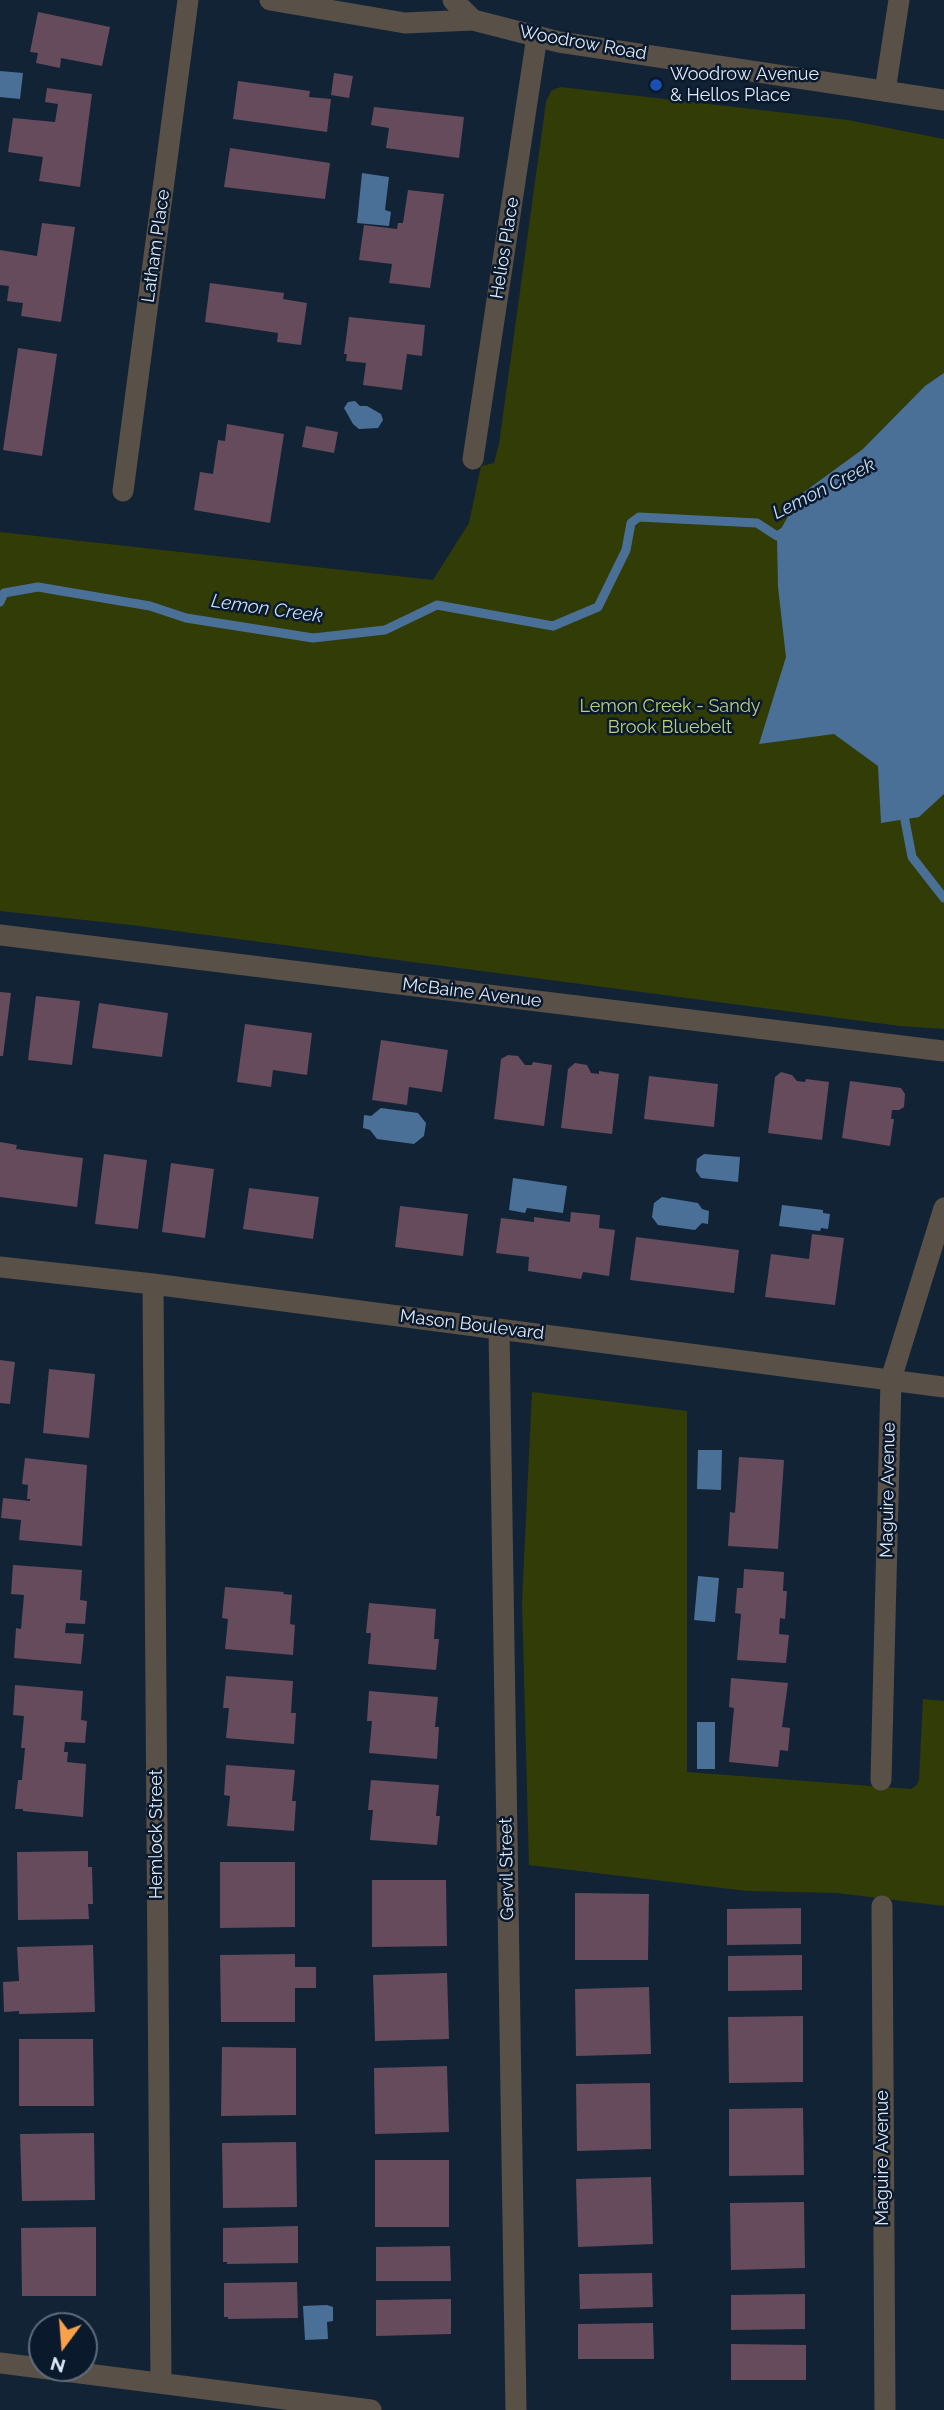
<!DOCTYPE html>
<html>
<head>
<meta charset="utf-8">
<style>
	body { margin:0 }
	#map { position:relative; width:944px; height:2410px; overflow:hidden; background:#132336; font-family:Raleway,sans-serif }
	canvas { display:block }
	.north { position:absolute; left:28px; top:2312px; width:70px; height:70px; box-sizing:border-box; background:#0a192c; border:2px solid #5f6c7d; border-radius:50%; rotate:196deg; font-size:19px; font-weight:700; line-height:28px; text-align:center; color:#dee8f6 }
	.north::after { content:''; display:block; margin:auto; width:24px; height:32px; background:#f8a14a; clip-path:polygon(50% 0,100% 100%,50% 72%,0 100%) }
</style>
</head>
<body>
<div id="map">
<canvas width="944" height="2410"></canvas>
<div class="north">N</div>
</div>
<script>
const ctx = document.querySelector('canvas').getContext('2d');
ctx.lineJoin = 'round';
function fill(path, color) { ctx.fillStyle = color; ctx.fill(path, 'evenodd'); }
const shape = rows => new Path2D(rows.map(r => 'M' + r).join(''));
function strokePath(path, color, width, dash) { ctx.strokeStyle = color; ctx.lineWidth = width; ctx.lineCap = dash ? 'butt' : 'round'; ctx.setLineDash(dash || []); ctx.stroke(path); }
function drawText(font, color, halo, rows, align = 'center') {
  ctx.font = font + ' Raleway,sans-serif'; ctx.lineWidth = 5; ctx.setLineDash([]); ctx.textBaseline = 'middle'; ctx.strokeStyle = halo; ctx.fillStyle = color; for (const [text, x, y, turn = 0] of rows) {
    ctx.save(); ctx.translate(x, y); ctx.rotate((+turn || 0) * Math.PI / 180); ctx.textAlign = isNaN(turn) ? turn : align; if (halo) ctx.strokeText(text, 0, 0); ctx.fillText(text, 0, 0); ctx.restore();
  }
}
fill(shape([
	[560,87,848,120,944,139,944,1029,900,1026,131,925,0,911,0,532,433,580,469,523,481,466,494,463,499,444,546,102,551,91],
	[532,1392,687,1411,687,1772,911,1789,916,1786,919,1780,923,1699,944,1701,944,1906,837,1893,747,1891,529,1865,522,1602]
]), '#323c06');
fill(shape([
	[0,71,23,73,20,99,0,97],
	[362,173,389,177,385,210,391,212,389,226,357,223],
	[944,373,944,794,919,817,881,823,878,766,834,734,759,744,786,657,778,587,777,536,800,495,863,449,925,386],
	[355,401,360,406,367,406,381,414,383,420,378,428,359,429,353,424,344,408,348,402],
	[381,1108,418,1113,426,1123,424,1136,414,1144,377,1139,370,1130,363,1128,364,1115,371,1116],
	[704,1154,740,1157,738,1182,701,1178,696,1171,697,1159],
	[513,1178,567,1186,563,1213,527,1208,525,1213,509,1210],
	[662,1197,698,1203,702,1209,709,1211,708,1224,702,1223,695,1230,658,1225,652,1217,654,1203],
	[782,1205,823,1210,823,1213,830,1214,828,1229,821,1228,820,1231,779,1226],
	[698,1450,722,1450,721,1490,697,1489],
	[698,1576,719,1578,715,1622,694,1620],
	[697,1722,715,1722,715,1769,697,1769],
	[327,2305,333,2307,333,2321,327,2322,328,2339,305,2340,303,2306]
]), '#4b7098');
strokePath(shape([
	[0,602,4,593,38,587,150,606,186,618,313,638,385,630,437,605,553,626,598,607,626,550,631,523,639,517,757,523,777,536,785,531],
	[903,810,912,857,944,898]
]), '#4b7098', 9);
fill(shape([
	[38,12,110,27,102,66,61,58,60,68,36,63,38,53,30,52],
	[334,73,353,76,349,98,331,95],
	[238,81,310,91,309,97,331,99,327,132,233,119],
	[47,88,92,94,80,187,39,181,43,157,8,152,13,118,55,122,58,104,45,102],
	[374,107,464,117,459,158,386,148,389,128,371,125],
	[230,148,330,163,325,199,224,187],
	[408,190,444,194,430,288,389,283,392,264,359,260,364,225,397,229,398,223,403,223],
	[42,223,75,227,61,322,21,316,23,303,7,301,9,286,0,285,0,250,37,256],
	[210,283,284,293,283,299,307,303,301,345,277,342,278,333,205,322],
	[349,317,425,325,422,356,407,354,402,390,363,385,366,363,346,361,347,354,344,354],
	[18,348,57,354,42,456,3,450],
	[227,424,284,434,270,523,194,510,200,472,213,474,218,440,225,441],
	[306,426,338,432,334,453,302,447],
	[0,992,11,993,3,1056,0,1056],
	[36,996,80,1001,72,1065,28,1060],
	[99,1003,168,1013,162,1057,92,1048],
	[245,1024,312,1033,307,1075,273,1070,271,1087,237,1082],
	[381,1040,448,1050,442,1092,409,1087,407,1105,372,1100],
	[508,1055,518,1056,525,1065,532,1065,533,1062,552,1065,544,1126,494,1119,501,1059],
	[575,1063,587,1065,591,1073,599,1074,599,1071,619,1074,612,1134,561,1128,568,1069],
	[781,1072,792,1075,797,1081,805,1082,806,1079,829,1082,822,1140,768,1133,775,1077],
	[649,1076,718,1084,714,1127,644,1119],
	[850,1081,901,1088,905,1094,904,1107,899,1110,892,1110,891,1119,894,1119,890,1146,842,1138],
	[0,1142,17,1145,16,1149,83,1158,77,1207,0,1197],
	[104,1154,147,1160,138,1229,95,1224],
	[171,1163,214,1169,205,1238,162,1232],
	[249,1188,319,1197,313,1239,243,1229],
	[400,1206,468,1214,463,1256,395,1247],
	[571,1212,600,1215,599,1228,615,1230,609,1276,583,1272,581,1279,528,1271,529,1257,496,1253,501,1218,534,1222,534,1217,570,1222],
	[812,1234,844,1238,835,1305,765,1297,771,1254,809,1259],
	[636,1237,739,1250,734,1293,630,1280],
	[0,1360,15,1362,10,1404,0,1403],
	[49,1369,95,1374,89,1438,43,1433],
	[739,1457,784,1460,778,1549,728,1546,730,1512,735,1513],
	[25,1458,87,1465,82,1546,19,1540,21,1520,1,1518,3,1498,30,1501,30,1499,27,1499,28,1485,22,1484],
	[13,1565,82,1570,80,1600,87,1601,85,1624,66,1623,65,1633,84,1634,81,1664,14,1658,16,1628,21,1629,24,1595,11,1594],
	[744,1569,784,1572,783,1591,787,1591,785,1619,780,1618,779,1634,789,1635,786,1663,737,1660,741,1614,735,1613,737,1588,743,1588],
	[225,1587,284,1592,283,1594,292,1595,290,1624,295,1625,293,1655,225,1649,228,1619,222,1618],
	[369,1603,436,1609,434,1639,439,1639,436,1670,368,1664,371,1633,366,1633],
	[226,1676,293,1681,291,1713,296,1713,294,1744,226,1738,229,1708,223,1708],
	[731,1678,788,1683,782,1727,790,1728,788,1751,780,1750,778,1767,729,1762,734,1708,729,1707],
	[15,1685,83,1691,81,1720,87,1721,85,1743,65,1742,64,1752,68,1752,67,1762,86,1764,83,1817,23,1811,23,1809,15,1809,18,1780,22,1780,25,1748,21,1748,24,1716,13,1715],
	[369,1691,438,1697,435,1727,439,1727,437,1759,369,1753,372,1721,367,1721],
	[226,1765,295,1770,292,1801,296,1801,294,1831,227,1826,230,1796,224,1795],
	[371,1780,439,1785,436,1816,440,1816,437,1845,370,1840,373,1810,368,1810],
	[88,1851,88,1867,92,1867,93,1904,88,1904,89,1919,18,1920,17,1852],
	[220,1862,295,1862,295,1927,220,1928],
	[372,1880,446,1880,447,1946,372,1947],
	[575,1893,649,1894,648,1960,575,1960],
	[801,1908,801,1944,727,1945,727,1909],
	[93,1945,95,2012,19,2014,19,2011,4,2012,3,1982,19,1981,17,1947],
	[295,1954,295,1967,316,1967,316,1988,295,1988,295,2022,221,2022,220,1955],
	[802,1955,802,1990,728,1991,728,1956],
	[447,1973,449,2039,375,2041,373,1975],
	[649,1987,651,2054,576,2056,575,1989],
	[803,2016,803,2082,729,2083,728,2017],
	[19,2039,93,2039,94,2106,19,2106],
	[222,2047,296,2048,296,2115,221,2116],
	[447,2066,449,2132,375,2134,374,2068],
	[650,2083,651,2149,577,2151,576,2084],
	[803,2108,804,2175,729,2176,729,2109],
	[94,2133,95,2200,22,2201,20,2134],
	[296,2142,297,2207,223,2208,222,2143],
	[375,2160,449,2160,449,2227,375,2227],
	[651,2177,653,2244,578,2247,576,2179],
	[804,2202,805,2268,731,2270,730,2203],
	[298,2226,298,2263,227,2264,227,2262,223,2262,223,2228],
	[96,2227,96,2296,22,2296,21,2228],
	[450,2246,451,2281,376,2281,376,2247],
	[652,2273,653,2307,580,2309,579,2274],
	[297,2282,298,2318,228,2319,228,2317,224,2317,224,2283],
	[805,2294,805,2329,731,2330,731,2295],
	[451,2299,451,2334,376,2336,376,2300],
	[653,2323,654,2359,578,2359,578,2324],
	[731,2344,806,2345,806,2380,731,2380]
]), '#654b5b');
strokePath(shape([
	[885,91,899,0],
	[473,459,537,36],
	[123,491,188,0],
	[0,935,944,1051],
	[0,1267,153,1284,944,1387],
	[153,1284,161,2383],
	[499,1329,516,2410],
	[881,1780,891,1379,944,1208],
	[882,1906,885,2410],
	[0,2363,371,2410]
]), '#595147', 21);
strokePath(shape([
	[270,0,405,23,473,20,559,42,944,100],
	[453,0,473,20]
]), '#595147', 21);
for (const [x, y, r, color] of [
	[656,85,7,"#1a4fb4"]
]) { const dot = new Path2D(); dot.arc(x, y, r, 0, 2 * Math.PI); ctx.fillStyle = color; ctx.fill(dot); strokePath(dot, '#0a192c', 2.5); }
drawText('18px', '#dee8f6', '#0a192c', [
	["Woodrow Road",583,43,10],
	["Latham Place",156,246,-82],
	["Helios Place",505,248,-81],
	["McBaine Avenue",472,993,7],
	["Mason Boulevard",472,1325,7],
	["Maguire Avenue",888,1490,-89],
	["Hemlock Street",157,1834,-90],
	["Gervil Street",507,1869,-91],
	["Maguire Avenue",883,2158,-90]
]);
drawText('18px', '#dee8f6', '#0a192c', [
	["Woodrow Avenue",670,75],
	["& Hellos Place",670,96]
], 'left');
drawText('18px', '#bdcf7f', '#0a192c', [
	["Lemon Creek - Sandy",670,707],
	["Brook Bluebelt",670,728]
]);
drawText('italic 19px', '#c7def7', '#0a192c', [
	["Lemon Creek",824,489,-27],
	["Lemon Creek",267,609,8]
]);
</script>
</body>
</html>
